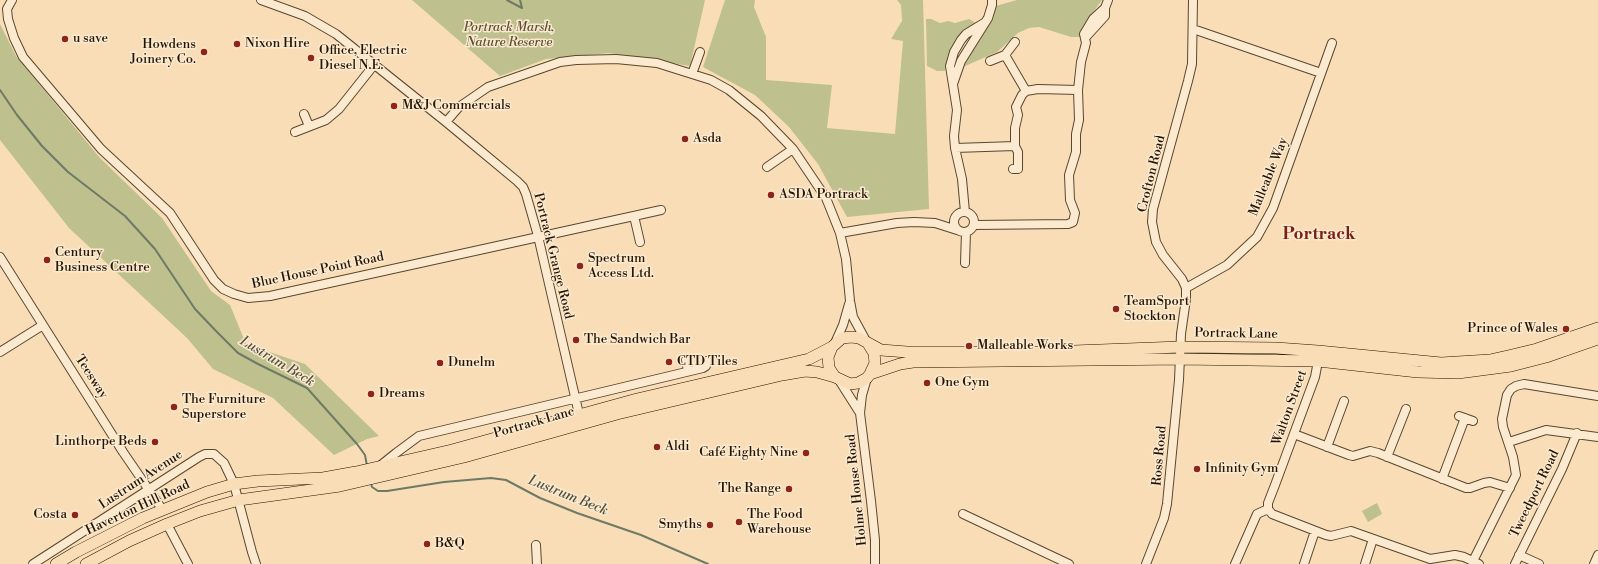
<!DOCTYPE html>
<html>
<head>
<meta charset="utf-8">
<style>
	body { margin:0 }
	canvas { display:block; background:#f9ddb6 }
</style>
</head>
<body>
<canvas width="1598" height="564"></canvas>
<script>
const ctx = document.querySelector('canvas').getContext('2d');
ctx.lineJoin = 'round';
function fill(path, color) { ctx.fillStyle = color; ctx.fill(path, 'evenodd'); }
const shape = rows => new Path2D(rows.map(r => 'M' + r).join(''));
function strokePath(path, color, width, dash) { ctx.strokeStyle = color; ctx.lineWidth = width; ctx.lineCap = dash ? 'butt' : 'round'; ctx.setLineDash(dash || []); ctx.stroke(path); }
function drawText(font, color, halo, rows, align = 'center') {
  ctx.font = font + ' "Libre Bodoni",serif'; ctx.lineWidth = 3; ctx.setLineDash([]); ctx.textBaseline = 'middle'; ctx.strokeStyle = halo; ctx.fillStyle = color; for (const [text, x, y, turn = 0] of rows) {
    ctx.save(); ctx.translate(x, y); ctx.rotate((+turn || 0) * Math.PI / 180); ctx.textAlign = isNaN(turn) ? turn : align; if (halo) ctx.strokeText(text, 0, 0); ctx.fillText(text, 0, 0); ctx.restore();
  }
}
fill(shape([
	[412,0,705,0,690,66,609,53,546,59,500,76],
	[725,0,755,0,754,7,766,37,766,80,832,85,827,128,895,134,903,41,891,39,902,21,901,5,897,0,923,0,929,209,847,217,818,164,789,127,755,95,703,67],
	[1017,0,1102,0,1084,25,1080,37,1071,37,1039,27,1029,28,1018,33,997,52,963,67,964,62,993,19,996,6],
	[926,19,931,19,940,23,948,21,955,23,969,19,976,23,961,34,956,39,948,56,945,71,937,71,927,66],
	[0,24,16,56,100,158,162,218,211,291,230,305,246,344,305,364,379,436,367,439,334,455,273,398,213,369,187,338,69,228,0,140],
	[1377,503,1382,514,1368,522,1362,511]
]), '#bec18e');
strokePath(shape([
	[507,0,522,8,520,0],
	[0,90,17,115,42,146,68,172,125,216,155,249,195,309,217,332,238,353,258,364,307,388,357,444,365,455,367,466],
	[371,484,372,487,378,491,387,491,444,482,491,478,506,480,540,498,577,513,641,535,708,564]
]), '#6e7a65', 2);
const minor = shape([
	[12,0,7,9,8,19,14,38,23,57,101,149,170,213,214,280,223,289,234,294,248,298,270,296,661,210],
	[261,0,305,16,336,34,446,122,517,181,523,187,526,194,538,236,579,414],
	[1193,29,1321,73],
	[1085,38,1105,16,1105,8],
	[1005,55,1026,91],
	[990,61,1005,55,1015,42],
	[692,74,700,52],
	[953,84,961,61,988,18,992,5,992,0],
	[304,114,309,126],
	[446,122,459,107,488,87,560,62,576,60,616,59,657,63,711,80,729,90,761,116,793,149,826,198,840,233,846,259,850,301,853,317,866,341],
	[295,132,326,120,339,109,374,65],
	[955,148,1015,146],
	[767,167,793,149],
	[1013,169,1018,169,1018,152,1015,146,1015,128,1018,115,1016,107,1022,95,1026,91,1038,89,1078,90],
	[965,212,962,179,955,148,954,136,957,110,950,66,954,52,961,40,966,34,984,23],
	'954 222a10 10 0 1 1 20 0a10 10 0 1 1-20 0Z',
	[634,216,640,242],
	[974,225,1068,224,1073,222,1075,213,1070,200,1069,175,1076,152,1076,134,1079,120,1078,90,1081,62,1086,43,1084,34,1093,19,1105,8,1108,0],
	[840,233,897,223,914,222,935,223,957,230],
	[0,257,123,452,162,509],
	[965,263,966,232],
	[1186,288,1227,265,1257,237,1273,208,1332,43],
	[835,343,843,325,849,304],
	[0,352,43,325],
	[686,360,688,371],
	[867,378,862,395,860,413,871,501,875,540,875,564],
	[839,380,860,413],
	[1459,416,1473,421],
	[1294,434,1349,455,1353,456,1370,451,1378,453,1466,488,1470,488,1484,483,1490,482,1510,488],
	[1509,442,1546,430,1598,437],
	[1327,447,1344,401],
	[1387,457,1406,409],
	[381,465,396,453,419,436,703,368,706,366,707,361],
	[1442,479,1465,418],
	[1268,509,1272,514,1326,535,1331,536,1351,531,1430,559,1455,555,1464,557,1479,564],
	[1268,509,1268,503,1275,485,1315,377,1318,361],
	[963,514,1069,564],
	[167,524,188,564],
	[536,545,537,564],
	[1519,555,1539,564],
	[1473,561,1516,475,1513,457,1503,427,1502,419,1507,395,1511,389,1516,386,1524,384,1598,396],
	[33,564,199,457,205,454,214,454,224,463,234,484,252,552,256,564],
	[1146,564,1164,518,1167,504,1179,380,1181,334,1186,299,1186,288,1182,279,1163,255,1156,242,1152,222,1153,209,1188,81,1192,64,1193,0],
	[1235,564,1257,514,1268,509],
	[1304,564,1315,531],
	[1365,564,1373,539],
	[1515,564,1562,469,1577,433],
	[1594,564,1598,555]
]);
const major = shape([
	[869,345,874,353,875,363,870,374,867,378,858,383,850,384,835,377,829,368,828,357,832,347,842,338,852,337,859,338,881,350,907,352,1047,352,1180,347,1276,348,1318,351,1441,363,1490,360,1512,355,1537,349,1598,328],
	[870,374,900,364,913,362,1180,359,1318,361,1418,372,1458,373,1511,366,1546,357,1598,339],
	[56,564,76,552,143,518,207,492,234,484,258,481,323,478,356,472,452,450,637,399,809,359,832,347],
	[86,564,129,541,167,524,200,511,239,500,340,486,464,457,617,414,782,375,805,371,817,372,835,377]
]);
strokePath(minor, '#59472e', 10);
strokePath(major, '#241500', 12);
strokePath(minor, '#fbe9d0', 8);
strokePath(major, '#f9ddb6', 11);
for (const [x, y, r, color] of [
	[65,39,4,"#8f2418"],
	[237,44,4,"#8f2418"],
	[204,52,4,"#8f2418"],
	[311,58,4,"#8f2418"],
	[394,106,4,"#8f2418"],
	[685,139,4,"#8f2418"],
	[771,195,4,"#8f2418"],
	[47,260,4,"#8f2418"],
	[580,266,4,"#8f2418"],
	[1116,309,4,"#8f2418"],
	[1566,329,4,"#8f2418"],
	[576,340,4,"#8f2418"],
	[969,346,4,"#8f2418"],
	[669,362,4,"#8f2418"],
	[440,363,4,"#8f2418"],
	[927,383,4,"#8f2418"],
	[371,394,4,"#8f2418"],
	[174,407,4,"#8f2418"],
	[155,442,4,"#8f2418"],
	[657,447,4,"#8f2418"],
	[806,453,4,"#8f2418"],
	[1197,469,4,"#8f2418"],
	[789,489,4,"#8f2418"],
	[75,515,4,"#8f2418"],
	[739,522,4,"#8f2418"],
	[710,525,4,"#8f2418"],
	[427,544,4,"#8f2418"]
]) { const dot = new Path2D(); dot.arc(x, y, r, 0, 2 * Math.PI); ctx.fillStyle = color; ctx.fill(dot); strokePath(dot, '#fbe9d0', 1.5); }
drawText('italic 13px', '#5a5132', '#fbe9d0', [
	["Portrack Marsh,",509,28],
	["Nature Reserve",509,43]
]);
drawText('13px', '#241500', '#fbe9d0', [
	["u save",73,39],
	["Nixon Hire",245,44],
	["Howdens",196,45,"right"],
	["Joinery Co.",196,60,"right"],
	["Office, Electric",319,51],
	["Diesel N.E.",319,66],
	["M&J Commercials",402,106],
	["Asda",693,139],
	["ASDA Portrack",779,195],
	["Century",55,253],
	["Business Centre",55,268],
	["Spectrum",588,259],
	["Access Ltd.",588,274],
	["TeamSport",1124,302],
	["Stockton",1124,317],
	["Prince of Wales",1558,329,"right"],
	["The Sandwich Bar",584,340],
	["Malleable Works",977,346],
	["CTD Tiles",677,362],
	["Dunelm",448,363],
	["One Gym",935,383],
	["Dreams",379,394],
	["The Furniture",182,400],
	["Superstore",182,415],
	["Linthorpe Beds",147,442,"right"],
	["Aldi",665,447],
	["Café Eighty Nine",798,453,"right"],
	["Infinity Gym",1205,469],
	["The Range",781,489,"right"],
	["Costa",67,515,"right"],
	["The Food",747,515],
	["Warehouse",747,530],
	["Smyths",702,525,"right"],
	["B&Q",435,544]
], 'left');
drawText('13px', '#241500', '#fbe9d0', [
	["Crofton Road",1152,174,-76],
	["Malleable Way",1269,177,-68],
	["Portrack Grange Road",553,256,76],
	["Blue House Point Road",318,271,-12],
	["Portrack Lane",1236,334,1],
	["Teesway",91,377,57],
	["Walton Street",1290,408,-70],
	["Portrack Lane",534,423,-16],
	["Ross Road",1160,456,-85],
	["Lustrum Avenue",141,480,-33],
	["Holme House Road",857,490,-96],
	["Tweedport Road",1535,494,-64],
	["Haverton Hill Road",138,508,-25]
]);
drawText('italic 14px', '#4f503b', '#fbe9d0', [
	["Lustrum Beck",277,362,31],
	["Lustrum Beck",568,496,22]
]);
drawText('bold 17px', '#7a1f14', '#fbe9d0', [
	["Portrack",1319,235]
]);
</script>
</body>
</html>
